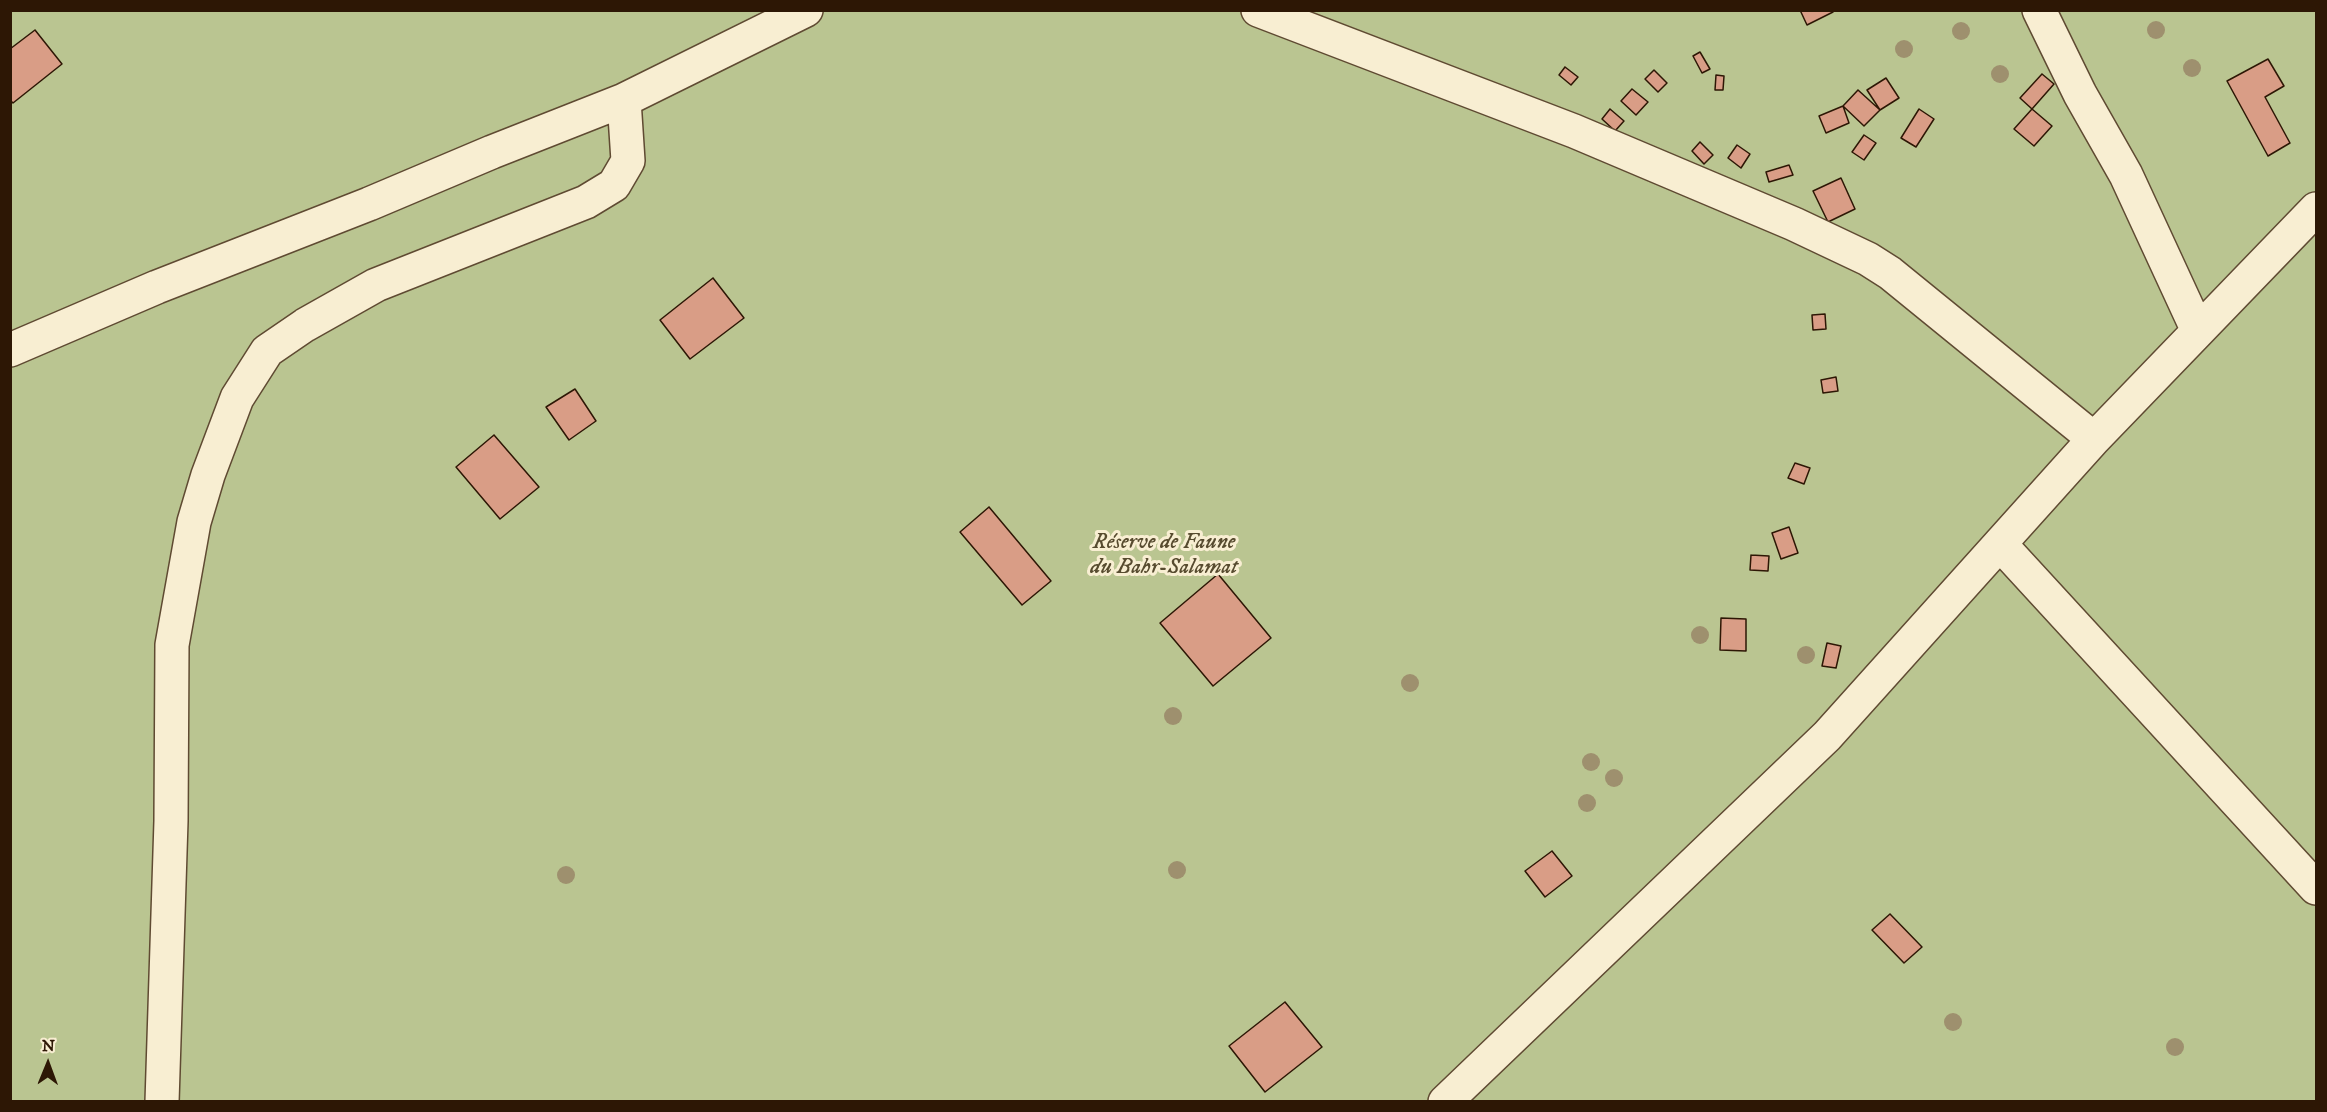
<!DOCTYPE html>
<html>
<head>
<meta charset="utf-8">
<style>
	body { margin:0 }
	#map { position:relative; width:2327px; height:1112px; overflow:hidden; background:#f4e5ba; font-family:"IM FELL DW Pica",serif }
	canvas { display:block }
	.frame { position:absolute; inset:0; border:12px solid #2d1705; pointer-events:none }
	.north { position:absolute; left:18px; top:1034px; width:60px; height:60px; -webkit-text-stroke:4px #f8eed2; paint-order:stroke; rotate:1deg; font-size:16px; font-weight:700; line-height:24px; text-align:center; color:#2d1705 }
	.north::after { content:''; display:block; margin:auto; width:21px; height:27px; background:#2d1705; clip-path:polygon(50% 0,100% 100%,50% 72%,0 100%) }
</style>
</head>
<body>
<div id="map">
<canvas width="2327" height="1112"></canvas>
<div class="frame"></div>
<div class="north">N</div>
</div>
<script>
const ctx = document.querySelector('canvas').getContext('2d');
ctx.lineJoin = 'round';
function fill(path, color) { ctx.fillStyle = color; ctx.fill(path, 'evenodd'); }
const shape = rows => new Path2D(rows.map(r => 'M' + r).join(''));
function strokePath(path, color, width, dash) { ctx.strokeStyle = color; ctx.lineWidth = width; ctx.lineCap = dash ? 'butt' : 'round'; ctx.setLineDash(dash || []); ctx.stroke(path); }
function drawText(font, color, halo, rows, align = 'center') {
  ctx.font = font + ' "IM FELL DW Pica",serif'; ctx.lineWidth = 6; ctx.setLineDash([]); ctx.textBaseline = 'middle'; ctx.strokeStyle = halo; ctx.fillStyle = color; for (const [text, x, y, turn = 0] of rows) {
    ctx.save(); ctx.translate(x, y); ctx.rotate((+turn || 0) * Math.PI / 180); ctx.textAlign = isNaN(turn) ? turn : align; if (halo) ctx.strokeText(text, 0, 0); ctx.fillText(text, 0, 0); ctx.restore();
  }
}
fill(shape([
	[11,11,2316,11,2316,1101,11,1101]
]), '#bac591');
const building = shape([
	[1800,10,1832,10,1833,12,1807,25,1800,10],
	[35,30,62,64,13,103,10,100,10,49,35,30],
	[1700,52,1710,69,1702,73,1693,56,1700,52],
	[2268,59,2284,86,2265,97,2290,143,2268,156,2227,81,2268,59],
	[1565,67,1578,77,1571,85,1559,75,1565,67],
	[1654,70,1667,83,1658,92,1645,79,1654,70],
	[2042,74,2054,84,2032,109,2020,98,2042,74],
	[1716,75,1724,76,1723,90,1715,90,1716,75],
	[1886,78,1899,98,1880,110,1867,90,1886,78],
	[1632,89,1648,102,1636,115,1621,101,1632,89],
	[1858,90,1880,110,1864,126,1843,106,1858,90],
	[1843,106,1849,123,1826,133,1819,116,1843,106],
	[1610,109,1624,121,1615,131,1602,119,1610,109],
	[1919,109,1934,119,1916,147,1901,138,1919,109],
	[2032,109,2052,126,2034,146,2014,129,2032,109],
	[1864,135,1876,143,1864,160,1852,152,1864,135],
	[1700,142,1713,155,1704,164,1692,151,1700,142],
	[1737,145,1750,154,1741,168,1728,158,1737,145],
	[1789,165,1793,175,1769,182,1766,172,1789,165],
	[1841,178,1855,209,1828,222,1813,191,1841,178],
	[713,278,744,318,690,359,660,320,713,278],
	[1825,314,1826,329,1813,330,1812,315,1825,314],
	[1836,377,1838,391,1823,393,1821,380,1836,377],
	[575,389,596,421,569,440,546,407,575,389],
	[494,435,539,487,500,519,456,467,494,435],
	[1795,463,1810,468,1804,484,1788,478,1795,463],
	[989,507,1051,581,1022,605,960,532,989,507],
	[1789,527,1798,553,1781,559,1772,533,1789,527],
	[1751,555,1769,556,1768,571,1750,570,1751,555],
	[1218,574,1271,638,1213,686,1160,623,1218,574],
	[1721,618,1746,619,1746,651,1720,650,1721,618],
	[1827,643,1841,646,1836,668,1822,666,1827,643],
	[1552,851,1572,876,1545,897,1525,871,1552,851],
	[1890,914,1922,947,1904,963,1872,930,1890,914],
	[1285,1002,1322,1047,1265,1092,1229,1046,1285,1002]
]);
fill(building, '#d99d86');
strokePath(building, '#2d1705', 1.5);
const minor = shape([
	[1258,10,1574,131,1794,224,1868,259,1890,273,2094,439],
	[2039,10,2080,94,2126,175,2198,331],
	[10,350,157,287,369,204,492,152,624,100,806,10],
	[2000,544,2316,888],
	[162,1102,171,821,172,645,194,522,208,475,237,398,267,351,305,325,376,285,586,202,614,185,628,161,624,100],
	[1445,1102,1827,736,2094,439,2316,209]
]);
strokePath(minor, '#5f4a32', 36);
strokePath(minor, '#f8eed2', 33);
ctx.fillStyle = '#9e906e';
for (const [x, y] of [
	[2156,30],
	[1961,31],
	[1904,49],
	[2192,68],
	[2000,74],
	[1700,635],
	[1806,655],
	[1410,683],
	[1173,716],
	[1591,762],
	[1614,778],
	[1587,803],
	[1177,870],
	[566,875],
	[1953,1022],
	[2175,1047]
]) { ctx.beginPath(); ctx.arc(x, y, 9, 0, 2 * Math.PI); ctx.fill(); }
drawText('italic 22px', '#574b2f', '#f8eed2', [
	["Réserve de Faune",1164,543],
	["du Bahr-Salamat",1164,568]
]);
</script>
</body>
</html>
